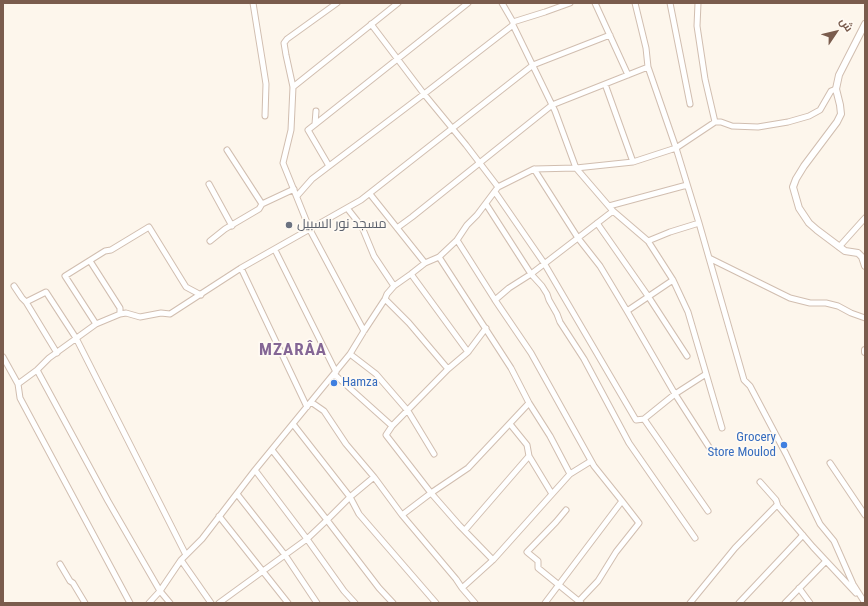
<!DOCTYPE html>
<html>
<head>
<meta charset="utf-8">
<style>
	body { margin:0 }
	#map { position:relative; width:868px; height:606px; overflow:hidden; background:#fdf6ec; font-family:"Roboto Condensed",Cairo,sans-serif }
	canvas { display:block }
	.frame { position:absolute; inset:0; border:4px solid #7a5c4d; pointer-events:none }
	.north { position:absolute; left:816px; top:12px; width:40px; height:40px; -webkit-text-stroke:3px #fffaf3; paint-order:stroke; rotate:55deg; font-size:11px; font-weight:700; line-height:16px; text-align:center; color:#7a5c4d }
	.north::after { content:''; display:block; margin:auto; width:14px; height:18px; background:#7a5c4d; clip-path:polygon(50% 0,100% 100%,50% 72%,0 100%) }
</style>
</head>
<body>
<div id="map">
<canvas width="868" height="606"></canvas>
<div class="frame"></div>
<div class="north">ش</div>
</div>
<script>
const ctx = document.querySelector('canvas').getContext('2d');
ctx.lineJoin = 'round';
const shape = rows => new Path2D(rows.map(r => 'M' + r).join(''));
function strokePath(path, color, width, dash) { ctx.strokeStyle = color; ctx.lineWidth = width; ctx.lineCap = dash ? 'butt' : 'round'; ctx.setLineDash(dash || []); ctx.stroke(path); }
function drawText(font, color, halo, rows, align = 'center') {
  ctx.font = font + ' "Roboto Condensed",Cairo,sans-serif'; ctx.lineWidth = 3.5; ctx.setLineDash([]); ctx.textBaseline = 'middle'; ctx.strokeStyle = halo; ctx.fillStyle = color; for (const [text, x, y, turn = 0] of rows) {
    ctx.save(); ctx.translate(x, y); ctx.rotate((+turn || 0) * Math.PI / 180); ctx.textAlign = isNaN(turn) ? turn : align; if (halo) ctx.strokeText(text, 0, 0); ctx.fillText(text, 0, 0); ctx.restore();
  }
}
const minor = shape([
	[253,3,263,65,266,84,265,116],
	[337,3,287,39,284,43,286,55,293,87,291,130,283,163,310,230,364,331],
	[502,3,513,22,513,25,555,111,576,168,613,211,648,241,673,280,688,312,722,428],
	[595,3,628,75],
	[635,3,646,48,648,67,676,148,699,223,709,258,744,380,750,386,786,454,820,524,834,541,853,584,865,603],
	[670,3,690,104],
	[698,3,697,26,705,79,715,122],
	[513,22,545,12,570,3],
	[371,24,424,94,466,145,498,187],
	[605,84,633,162],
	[293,87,398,3],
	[315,124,316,111],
	[227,150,262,204],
	[329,166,308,130,468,3],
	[534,169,578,238,600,266,627,311,675,394,709,447],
	[209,184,232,226],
	[495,192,544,263,636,420,644,419,675,394,706,374],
	[370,194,425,263],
	[297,196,312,179,424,94,513,25],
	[486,204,531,274,542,286,547,294,549,300,557,314,560,322,584,359,629,443,695,538],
	[609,206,687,185],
	[347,208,362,227,374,256,394,286],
	[597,223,648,296,687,356],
	[397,228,412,217,552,105,648,67],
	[457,240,495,300,531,353,594,466,622,501,639,523,616,552,598,581,579,601],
	[210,241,225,229,259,209,262,204,294,189],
	[648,241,670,232,699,223],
	[839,247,865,218],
	[275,250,336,372],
	[439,257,511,368,529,403,550,436,570,474],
	[709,258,790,298,810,303,826,303,838,306,851,313,865,318],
	[90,261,120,308,120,314],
	[241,268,307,407],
	[411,274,468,352],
	[14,286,22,298,26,302,57,353],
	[385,299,409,323,448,369],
	[495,300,509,288,531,274,613,211],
	[26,302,46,292,76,338,186,555],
	[627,311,673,280],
	[96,324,65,276,105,251,111,250,149,227,186,287,201,295],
	[350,354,376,374,408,411,434,454],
	[3,357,18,384],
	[37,370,108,501,160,591,170,603],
	[334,374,392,426,386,435,431,493,459,525,493,560],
	[311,402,324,411,346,444,374,477,402,515,456,579,462,588,475,603],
	[644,419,708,511],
	[293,424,350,497,359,514,436,603],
	[510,424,527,445,529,456,552,494],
	[392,426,448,369,468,352,486,328],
	[272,450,327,520,379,588,393,603],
	[830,463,865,515],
	[255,470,307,539,344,591,355,603],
	[760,482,776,500,778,506],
	[237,494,285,555,317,603],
	[566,510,556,522,527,552,538,561,538,568,581,603],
	[402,515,431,493,468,468,529,403],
	[219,516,288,603],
	[465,530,529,456],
	[181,560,211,603],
	[60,564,70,581,73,583,85,603],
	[462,588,493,560,570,474,591,461],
	[799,588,810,603],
	[130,603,20,398,18,384,37,370,49,358,96,324,120,314,126,313,140,317,161,313,170,314,241,268,361,200,533,65,610,35],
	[149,603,160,591,181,560,202,539,255,470,350,354,364,331,385,299,387,294,394,286,411,274,425,263,439,257,457,240,467,225,477,215,498,187,534,169,576,168,633,162,676,148,715,122,721,122,732,126,758,127,788,122,809,116,820,110,831,91,836,89],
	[219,603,307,539,327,520,350,497,374,477],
	[545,603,622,501],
	[690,603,735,548,776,506,778,506,813,547,856,593],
	[739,603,803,535],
	[785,603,826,561]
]);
const tertiary = shape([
	[865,24,839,75,836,89,840,105,841,114,837,122,804,166,796,179,793,187,799,208,809,223,817,230,845,251,858,253,862,257,865,266],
	[865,350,865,352]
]);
strokePath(minor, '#d1beb0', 7);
strokePath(tertiary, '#d1beb0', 8);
strokePath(minor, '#fff', 5);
strokePath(tertiary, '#fff', 6);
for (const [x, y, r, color] of [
	[289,225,4,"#6b7280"],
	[334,383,4,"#3f7fe0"],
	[784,445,4,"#3f7fe0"]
]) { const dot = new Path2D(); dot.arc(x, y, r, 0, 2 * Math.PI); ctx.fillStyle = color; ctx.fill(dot); strokePath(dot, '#fffaf3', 1.5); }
drawText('13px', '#5b616d', '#fffaf3', [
	["مسجد نور السبيل",297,225]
], 'left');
drawText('13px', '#366cbe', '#fffaf3', [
	["Hamza",342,383],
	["Grocery",776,438,"right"],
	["Store Moulod",776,453,"right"]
], 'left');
ctx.letterSpacing = '1px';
drawText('bold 17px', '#846695', '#fffaf3', [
	["MZARÂA",293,351]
]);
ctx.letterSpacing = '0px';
</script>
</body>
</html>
